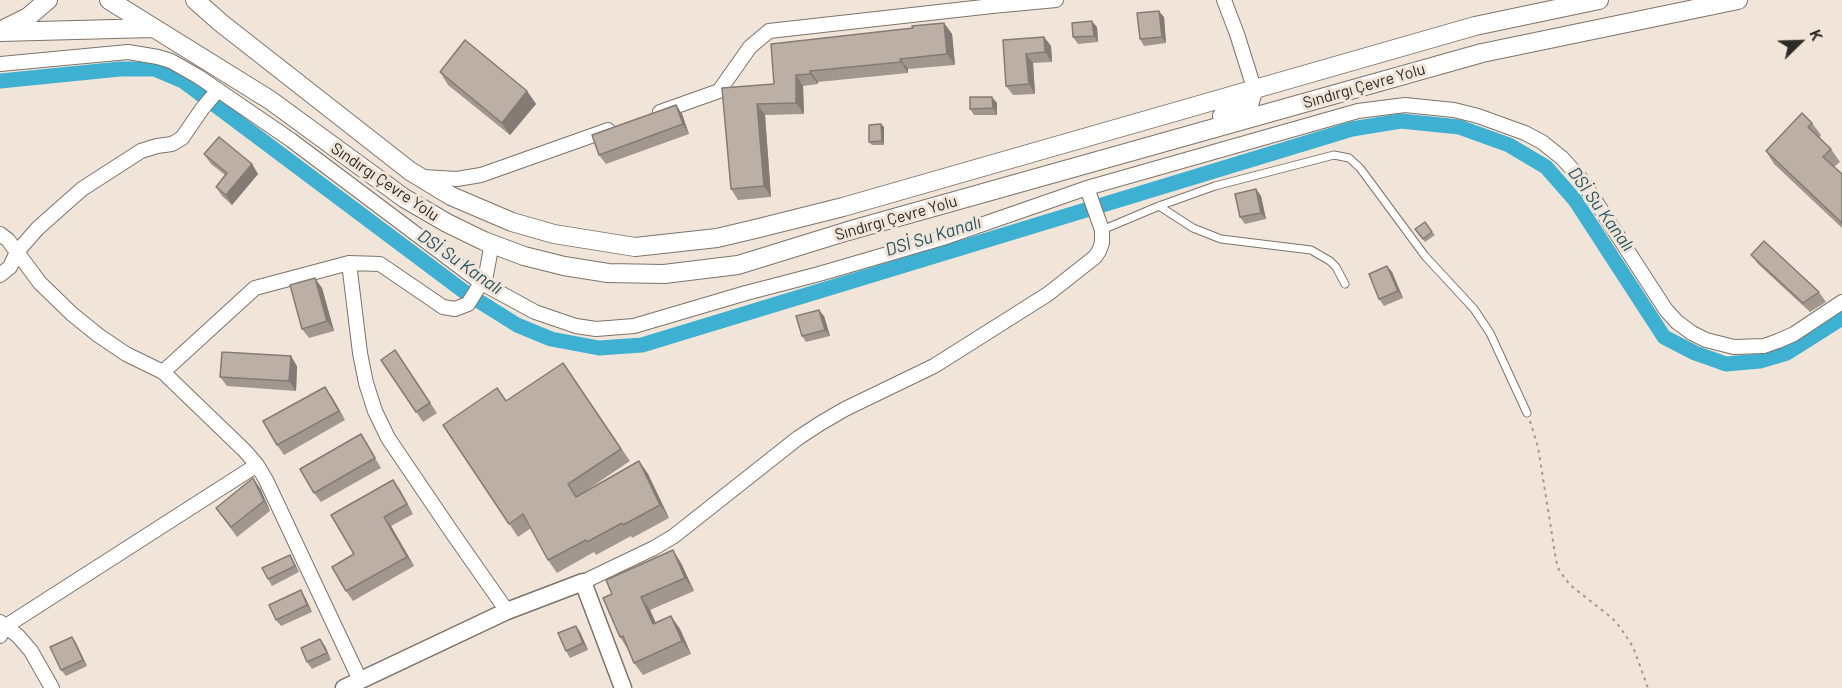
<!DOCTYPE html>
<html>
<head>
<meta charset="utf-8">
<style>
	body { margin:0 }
	#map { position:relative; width:1842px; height:688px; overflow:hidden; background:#f1e5da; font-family:Barlow,sans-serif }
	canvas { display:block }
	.north { position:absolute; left:1770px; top:12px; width:60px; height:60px; -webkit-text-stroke:4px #f1e5da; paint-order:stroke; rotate:67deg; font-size:16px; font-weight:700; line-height:24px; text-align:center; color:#2e2a26 }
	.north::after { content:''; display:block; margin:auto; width:21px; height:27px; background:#2e2a26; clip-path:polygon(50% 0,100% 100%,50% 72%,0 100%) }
</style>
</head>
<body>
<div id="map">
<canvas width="1842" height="688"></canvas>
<div class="north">K</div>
</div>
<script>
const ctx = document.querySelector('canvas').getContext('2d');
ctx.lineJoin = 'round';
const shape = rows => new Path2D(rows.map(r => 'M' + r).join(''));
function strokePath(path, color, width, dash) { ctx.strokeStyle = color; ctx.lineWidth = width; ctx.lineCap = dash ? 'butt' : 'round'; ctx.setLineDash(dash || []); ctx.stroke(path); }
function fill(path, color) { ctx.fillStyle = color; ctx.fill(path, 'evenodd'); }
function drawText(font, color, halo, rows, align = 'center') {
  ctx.font = font + ' Barlow,sans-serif'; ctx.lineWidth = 6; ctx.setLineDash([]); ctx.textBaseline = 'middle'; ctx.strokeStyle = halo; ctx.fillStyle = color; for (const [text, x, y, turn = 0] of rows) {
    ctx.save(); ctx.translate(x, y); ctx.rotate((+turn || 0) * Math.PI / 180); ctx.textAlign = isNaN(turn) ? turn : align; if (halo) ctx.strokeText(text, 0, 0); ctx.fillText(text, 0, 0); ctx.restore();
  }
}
strokePath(shape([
	[0,81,120,69,155,69,183,81,466,293,517,325,551,339,599,348,642,345,1352,129,1401,121,1459,127,1509,145,1546,167,1575,200,1664,337,1695,353,1726,364,1760,361,1787,353,1842,318]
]), '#3eb0d1', 15);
const service = shape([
	[1159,206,1193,228,1221,239,1311,250,1330,261,1336,267,1345,284],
	[1102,230,1159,206,1215,186,1334,155,1349,158,1360,168,1425,256,1474,309,1490,333,1527,413]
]);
const minor = shape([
	[1224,0,1237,34,1254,88],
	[0,64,128,52,158,57,171,61,199,77,291,140,480,282,535,312,576,326,596,329,634,326,746,293,819,274,946,237,1087,188,1358,111,1405,105,1454,110,1478,116,1525,133,1542,142,1562,158,1581,179,1666,310,1677,322,1692,333,1706,340,1734,347,1764,346,1778,341,1794,334,1842,302],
	[660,112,719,91,750,47,769,31,992,6,1056,0],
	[423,177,457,179,481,175,608,130],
	[0,234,8,240,40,283,72,314,98,335,126,354,163,372,245,451,257,465,266,480,360,680],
	[349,263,360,353,366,383,375,411,388,438,451,531,507,611],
	[0,275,10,267,17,252,38,228,82,189,141,151,157,146,172,144,182,138,202,109,217,91],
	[163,372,255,288,349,263,380,264,443,307,455,309,468,304,486,275,492,243],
	[583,582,654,548,674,536,798,438,821,423,845,409,934,366,1048,294,1095,257,1099,251,1102,243,1102,230,1087,188],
	[0,622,18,636,31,651,52,688],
	[0,636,6,626,257,465]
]);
const tertiary = shape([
	[344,688,507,611,583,582,623,688]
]);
const secondary = shape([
	[109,0,270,100,404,198,447,223,484,241,524,256,564,266,608,273,664,274,738,265,848,231,1482,53,1738,0],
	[195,0,221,23,410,171,451,196,512,222,554,234,635,247,717,238,755,229,843,207,1475,26,1599,0],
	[4,29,28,17,48,0],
	[0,32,152,28],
	[1222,116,1249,105,1254,88]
]);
strokePath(service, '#7d7369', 9);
strokePath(minor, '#7d7369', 16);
strokePath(tertiary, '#7d7369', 19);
strokePath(secondary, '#7d7369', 20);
strokePath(shape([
	[1530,421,1538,447,1556,560,1559,570,1570,585,1612,618,1620,627,1633,647,1648,688]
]), '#a19990', 2, [3, 4.5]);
strokePath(service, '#fff', 7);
strokePath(minor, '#fff', 14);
strokePath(tertiary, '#fff', 16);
strokePath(secondary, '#fff', 18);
fill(shape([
	[1164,17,1166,43,1144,46,1140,39],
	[944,23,952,34,955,65,908,69,908,73,818,82,818,84,803,86,804,114,765,115,771,197,738,200,731,189,722,88,774,84,913,28],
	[1097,27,1098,42,1078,44,1073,37],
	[1044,37,1051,46,1052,62,1033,63,1035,94,1013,95,1006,86,1003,40],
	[440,72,527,91,536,104,510,135,448,85],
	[997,103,997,115,974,115,970,109],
	[676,105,682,114,689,134,606,164,599,155],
	[1812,123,1821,135,1819,138,1831,149,1840,162,1834,167,1842,174,1842,228,1774,164,1766,151],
	[881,124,884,127,884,145,872,145,869,142],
	[204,154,252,164,258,174,232,205,222,196,216,187,225,175,211,164],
	[1256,189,1261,196,1266,219,1245,224,1240,217],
	[1415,229,1432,232,1435,235,1425,242],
	[1751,255,1819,292,1826,302,1810,312,1758,264],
	[1387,266,1392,272,1403,298,1384,306,1379,299],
	[322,288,334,331,309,338,302,329],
	[824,316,830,336,806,342,802,336],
	[395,350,437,413,423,422,381,360],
	[563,363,630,461,584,492,639,461,648,474,669,518,632,538,631,536,596,555,594,552,557,573,548,560,531,528,518,537,443,425,506,401],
	[297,366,296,391,227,386,220,377],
	[332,397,345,420,284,455,277,445],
	[367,444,381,468,321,502,314,493],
	[393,480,400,490,413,514,391,526,414,566,353,601,346,591],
	[260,488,270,511,237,537,216,508],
	[290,555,294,562,299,572,272,586,268,579],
	[681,563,694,591,650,610,656,623,680,629,691,654,643,675,634,663,627,648,620,637,612,594],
	[305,597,312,612,281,626,276,620],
	[576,626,580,632,588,650,570,658,566,651],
	[72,637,76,643,87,666,66,676,61,670],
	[325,646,331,660,312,669,307,662]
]), '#a2978f');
fill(shape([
	[1159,11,1164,17,1166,43,1162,37],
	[1092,21,1097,27,1098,42,1094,36],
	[944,23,952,34,955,65,947,54],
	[1044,37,1051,46,1052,62,1045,52],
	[1026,54,1033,63,1035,94,1029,84],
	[900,59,908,69,908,73,901,62],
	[810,71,818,82,818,84,810,74],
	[796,75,803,86,804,114,796,103],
	[527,91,536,104,510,135,502,123],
	[992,97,997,103,997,115,993,108],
	[757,104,765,115,771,197,764,186],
	[676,105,682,114,689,134,683,124],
	[881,124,884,127,884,145,882,141],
	[252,164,258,174,232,205,226,195],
	[1256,189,1261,196,1266,219,1261,213],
	[1387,266,1392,272,1403,298,1398,291],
	[315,278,322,288,334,331,327,321],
	[819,310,824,316,830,336,825,330],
	[291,356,297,366,296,391,289,381],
	[325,387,332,397,345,420,339,411],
	[639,461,648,474,669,518,660,505],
	[253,478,260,488,270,511,264,501],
	[393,480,400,490,413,514,407,504],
	[384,517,391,526,414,566,407,557],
	[673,550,681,563,694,591,685,578],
	[290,555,294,562,299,572,295,566],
	[301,590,305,597,312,612,307,605],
	[641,597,650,610,662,637,653,624],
	[671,616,680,629,691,654,682,641],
	[576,626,580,632,588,650,583,643],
	[72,637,76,643,87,666,83,660],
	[320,639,325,646,331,660,327,653]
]), '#847b74');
const building = shape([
	[1159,11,1162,37,1140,39,1137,13,1159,11],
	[1092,21,1094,36,1073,37,1072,23,1092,21],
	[944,23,947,54,900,59,901,62,810,71,810,74,796,75,796,103,757,104,764,186,731,189,722,88,774,84,771,44,913,28,912,26,944,23],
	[1044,37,1045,52,1026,54,1029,84,1006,86,1003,40,1044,37],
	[465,40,527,91,502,123,440,72,465,40],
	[970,97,992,97,993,108,970,109,970,97],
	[676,105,683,124,599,155,592,135,676,105],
	[1802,113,1812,123,1808,127,1831,149,1823,157,1842,174,1842,223,1766,151,1802,113],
	[881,124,882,141,869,142,869,125,881,124],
	[219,137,252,164,226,195,216,187,227,173,204,154,219,137],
	[1256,189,1261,213,1240,217,1235,194,1256,189],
	[1425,222,1432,232,1423,239,1415,229,1425,222],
	[1764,241,1819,292,1803,303,1751,255,1764,241],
	[1387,266,1398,291,1379,299,1369,274,1387,266],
	[315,278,327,321,302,329,290,285,315,278],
	[819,310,825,330,802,336,796,316,819,310],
	[395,350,430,403,416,412,381,360,395,350],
	[222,352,291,356,289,381,220,377,222,352],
	[563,363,621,449,568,484,576,497,639,461,660,505,623,525,622,523,587,542,586,540,548,560,523,514,509,524,443,425,497,388,506,401,563,363],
	[325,387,339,411,277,445,263,421,325,387],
	[361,434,375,458,314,493,300,469,361,434],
	[253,478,264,501,231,527,216,508,253,478],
	[393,480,407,504,384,517,407,557,346,591,332,567,354,554,331,515,393,480],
	[673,550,685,578,641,597,653,624,671,616,682,641,634,663,623,636,620,637,603,598,612,594,606,580,673,550],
	[290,555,295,566,268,579,262,568,290,555],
	[301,590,307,605,276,620,269,605,301,590],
	[576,626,583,643,566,651,558,633,576,626],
	[72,637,83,660,61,670,50,647,72,637],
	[320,639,327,653,307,662,301,648,320,639]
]);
fill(building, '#bcb0a6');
strokePath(building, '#847b74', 1.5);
drawText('16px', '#2e2a26', '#f1e5da', [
	["Sındırgı Çevre Yolu",1364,86,-16],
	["Sındırgı Çevre Yolu",385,182,34],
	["Sındırgı Çevre Yolu",896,218,-16]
]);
drawText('italic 18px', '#255462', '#f1e5da', [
	["DSİ Su Kanalı",1601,209,54],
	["DSİ Su Kanalı",933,236,-17],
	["DSİ Su Kanalı",460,262,35]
]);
</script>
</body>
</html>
